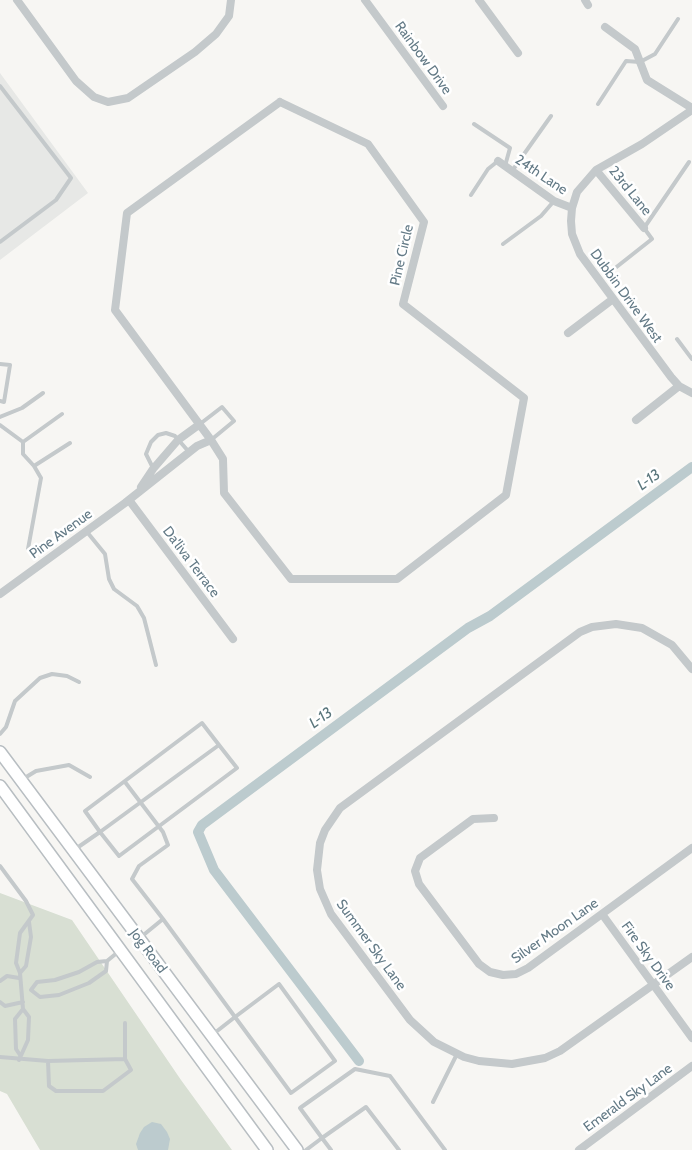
<!DOCTYPE html>
<html>
<head>
<meta charset="utf-8">
<style>
	body { margin:0 }
	canvas { display:block; background:#f7f6f3 }
</style>
</head>
<body>
<canvas width="692" height="1150"></canvas>
<script>
const ctx = document.querySelector('canvas').getContext('2d');
ctx.lineJoin = 'round';
function fill(path, color) { ctx.fillStyle = color; ctx.fill(path, 'evenodd'); }
const shape = rows => new Path2D(rows.map(r => 'M' + r).join(''));
function strokePath(path, color, width, dash) { ctx.strokeStyle = color; ctx.lineWidth = width; ctx.lineCap = dash ? 'butt' : 'round'; ctx.setLineDash(dash || []); ctx.stroke(path); }
function drawText(font, color, halo, rows, align = 'center') {
  ctx.font = font + ' Cabin,sans-serif'; ctx.lineWidth = 5; ctx.setLineDash([]); ctx.textBaseline = 'middle'; ctx.strokeStyle = halo; ctx.fillStyle = color; for (const [text, x, y, turn = 0] of rows) {
    ctx.save(); ctx.translate(x, y); ctx.rotate((+turn || 0) * Math.PI / 180); ctx.textAlign = isNaN(turn) ? turn : align; if (halo) ctx.strokeText(text, 0, 0); ctx.fillText(text, 0, 0); ctx.restore();
  }
}
fill(shape([
	[0,73,88,193,0,260]
]), '#e7e8e6');
fill(shape([
	[0,893,72,920,181,1080,232,1150,40,1150,7,1094,0,1091]
]), '#d8dfd3');
fill(shape([
	[152,1122,161,1124,167,1132,170,1139,168,1150,138,1150,136,1144,140,1133,144,1127]
]), '#bccbce');
strokePath(shape([
	[359,1061,214,870,198,832,202,825,468,628,490,616,692,467]
]), '#bccbce', 10);
const secondary = shape([
	[0,752,297,1150],
	[0,786,267,1150]
]);
strokePath(secondary, '#b8bec2', 14);
strokePath(shape([
	[0,86,71,178,56,200,0,242],
	[598,104,626,61,640,62,655,54,678,19],
	[474,124,510,148,505,166],
	[512,171,551,116],
	[471,195,488,169,498,161],
	[503,244,541,216,554,201],
	[614,269,652,239,644,228,689,162],
	[677,339,692,359],
	[0,364,10,365,4,402,0,401],
	[0,417,22,408,43,393],
	[200,424,222,407,234,421,211,440],
	[0,425,23,442,62,414],
	[23,442,23,454,34,466,70,443],
	[153,468,146,454,151,442,158,435,166,433,175,436,189,452],
	[87,532,105,554,109,579,114,589,137,606,144,618,156,665],
	[28,549,41,478,34,466],
	[0,734,6,727,15,701,40,678,52,674,67,676,79,682],
	[23,779,36,771,69,765,90,777],
	[125,782,163,832,168,845,139,866,132,879,163,919,141,937],
	[74,850,100,832,141,802,219,745,202,723,85,811,100,832,119,856,237,768,219,745],
	[0,866,26,901,33,915,20,933,16,963,20,973,23,1009,29,1017,28,1040,19,1060],
	[163,919,235,1017,212,1035],
	[107,961,106,971,89,983,59,995,40,997,31,990,37,982,55,980,79,972,97,962,107,961,118,952],
	[20,973,26,966,31,937,29,922],
	[0,981,7,976,19,978],
	[279,984,335,1061,291,1093,235,1017,279,984],
	[0,1002,5,1006,23,1002],
	[20,1055,16,1049,15,1019,23,1009],
	[0,1057,48,1061,49,1086,56,1091,103,1091,131,1070,125,1059,48,1061],
	[125,1059,125,1023],
	[433,1102,457,1054],
	[306,1150,322,1138,331,1150],
	[399,1150,366,1107,322,1138,300,1108,355,1069,390,1076,445,1150]
]), '#c4c9cb', 4);
strokePath(shape([
	[17,0,76,81,94,97,108,102,128,98,195,52,216,34,229,16,231,0],
	[365,0,443,106],
	[479,0,518,53],
	[585,0,588,5],
	[605,27,635,49,647,80,692,108],
	[280,102,368,144,424,222,403,304,524,398,506,495,397,579,291,579,224,493,223,459,211,440,115,310,127,213,280,102],
	[692,110,642,144,596,170,577,192,572,208,571,221,572,234,580,254,671,377,679,386,692,393],
	[498,161,554,201,572,208],
	[596,170,644,228],
	[568,333,613,299],
	[636,420,679,386],
	[141,487,153,469,178,440,200,424],
	[129,500,233,639],
	[0,594,125,503,197,446,211,440],
	[692,669,672,645,642,628,616,624,592,627,580,632,340,808,325,830,320,843,317,870,320,889,331,914,410,1020,434,1042,464,1057,479,1061,512,1064,545,1058,560,1051,692,957],
	[494,818,473,819,420,858,415,871,419,884,479,964,490,972,503,975,516,974,528,968,692,848],
	[602,914,692,1038],
	[579,1150,692,1066]
]), '#c4c9cb', 8);
strokePath(secondary, '#fff', 11);
drawText('14px', '#637a86', '#fff', [
	["Rainbow Drive",423,58,54],
	["24th Lane",541,175,34],
	["23rd Lane",630,191,51],
	["Pine Circle",402,255,-77],
	["Dubbin Drive West",626,296,54],
	["Pine Avenue",61,534,-36],
	["Da'liva Terrace",191,562,53],
	["Silver Moon Lane",555,931,-35],
	["Summer Sky Lane",371,945,54],
	["Jog Road",148,951,53],
	["Fire Sky Drive",648,956,54],
	["Emerald Sky Lane",628,1098,-36]
]);
drawText('italic 15px', '#5a767c', '#fff', [
	["L-13",649,480,-36],
	["L-13",321,718,-36]
]);
</script>
</body>
</html>
